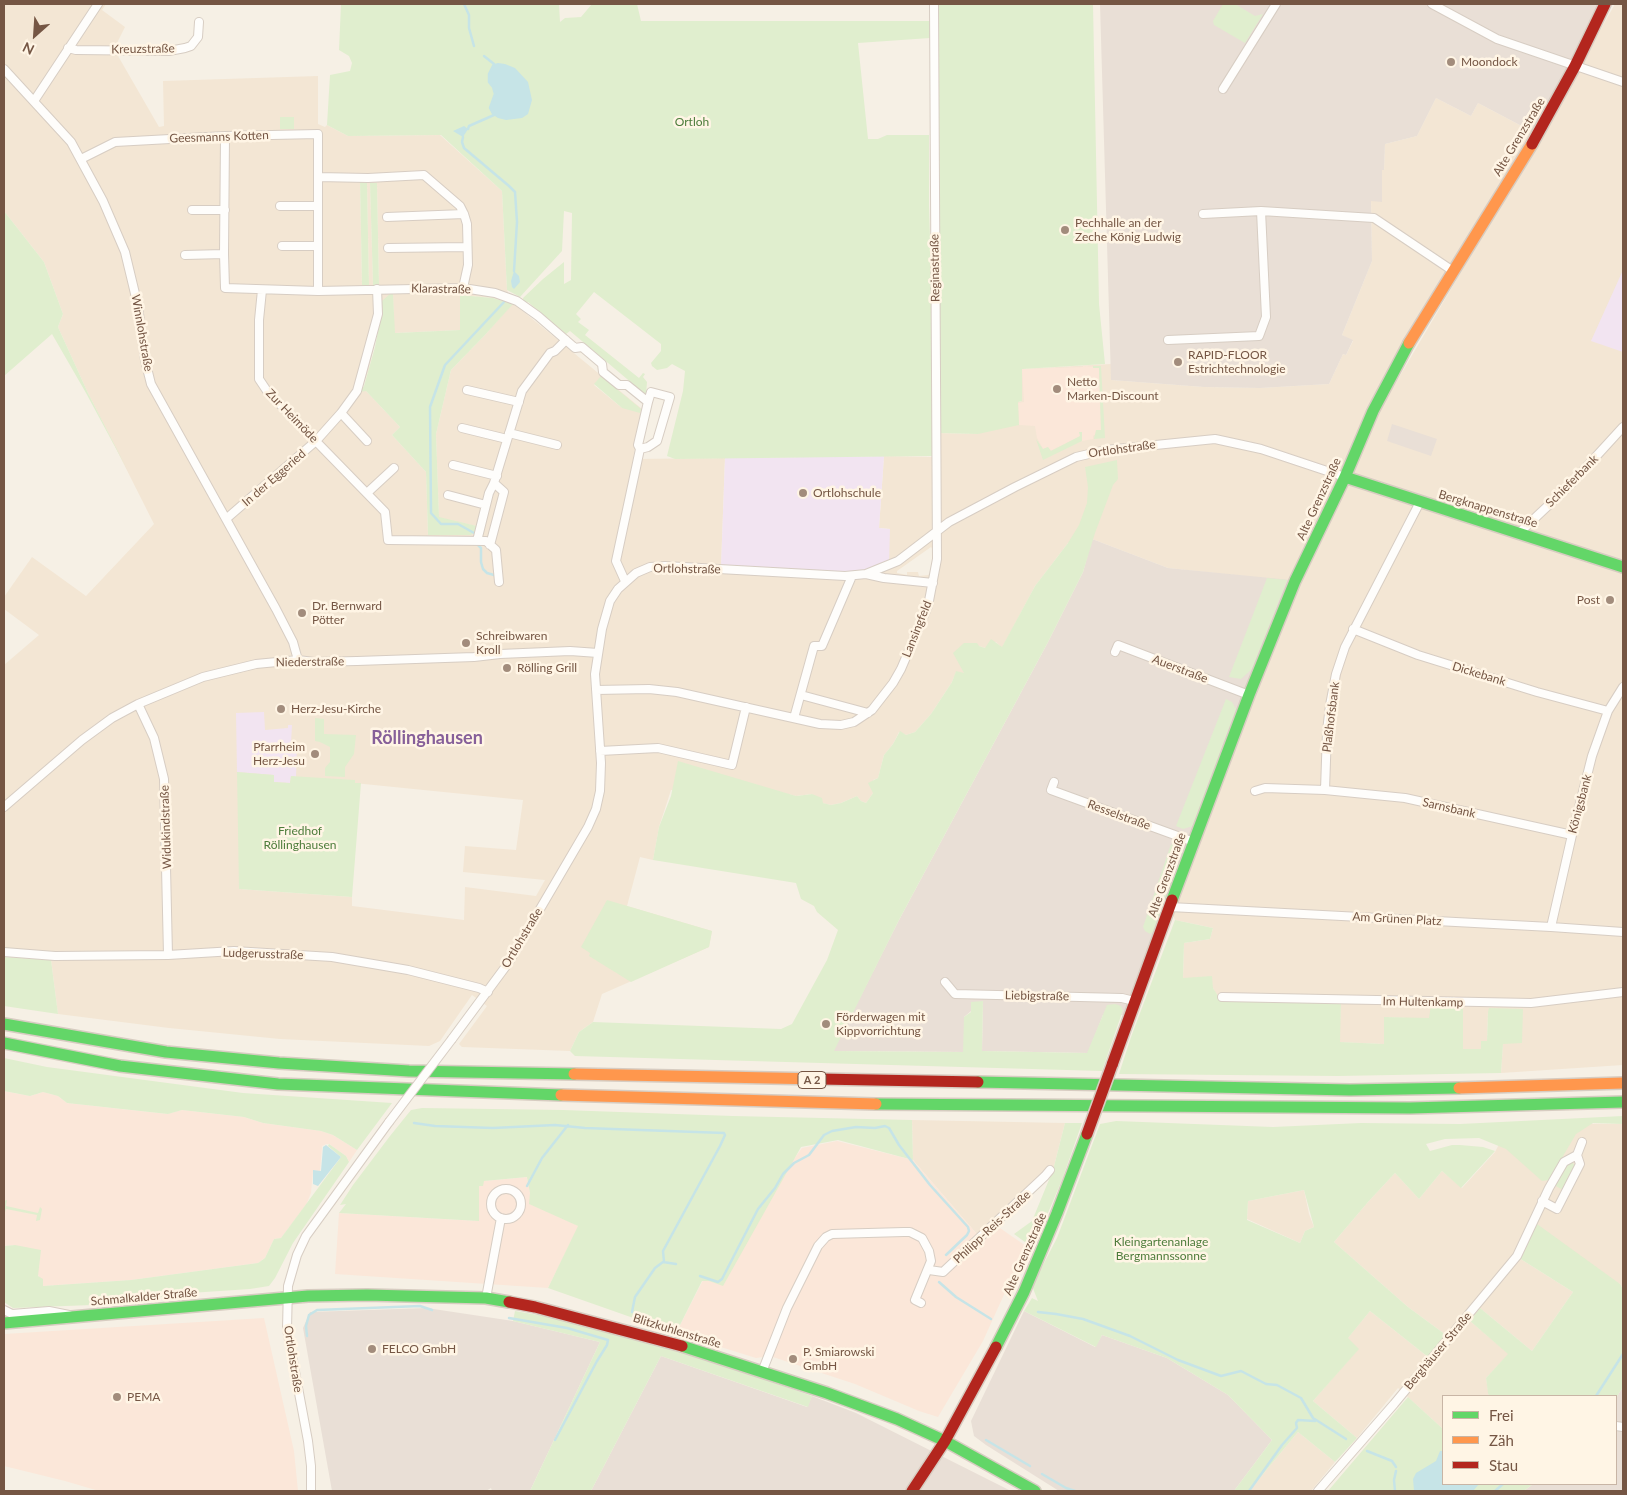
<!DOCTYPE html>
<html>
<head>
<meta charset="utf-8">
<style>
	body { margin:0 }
	#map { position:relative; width:1627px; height:1495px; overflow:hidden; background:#f6f0e5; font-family:Lato,sans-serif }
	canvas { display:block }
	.frame { position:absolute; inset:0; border:5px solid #755644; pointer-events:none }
	.legend { position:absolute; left:1442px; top:1395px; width:175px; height:90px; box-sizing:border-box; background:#fff5e5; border:1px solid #c8b5a5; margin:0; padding:6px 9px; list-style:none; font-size:15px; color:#755644 }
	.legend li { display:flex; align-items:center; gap:10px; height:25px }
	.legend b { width:25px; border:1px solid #c8b5a5 }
	.north { position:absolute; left:10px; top:10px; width:50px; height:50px; -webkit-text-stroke:4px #fff5e5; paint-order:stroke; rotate:206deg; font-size:14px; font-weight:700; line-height:20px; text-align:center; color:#755644 }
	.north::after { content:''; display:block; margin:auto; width:18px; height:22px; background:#755644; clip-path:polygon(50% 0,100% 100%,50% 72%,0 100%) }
</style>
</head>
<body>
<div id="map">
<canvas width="1627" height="1495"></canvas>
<div class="frame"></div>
<ul class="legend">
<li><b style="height:6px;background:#63d668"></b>Frei</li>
<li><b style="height:6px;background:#ff974d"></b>Zäh</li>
<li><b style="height:6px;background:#b3261e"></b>Stau</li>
</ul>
<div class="north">N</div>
</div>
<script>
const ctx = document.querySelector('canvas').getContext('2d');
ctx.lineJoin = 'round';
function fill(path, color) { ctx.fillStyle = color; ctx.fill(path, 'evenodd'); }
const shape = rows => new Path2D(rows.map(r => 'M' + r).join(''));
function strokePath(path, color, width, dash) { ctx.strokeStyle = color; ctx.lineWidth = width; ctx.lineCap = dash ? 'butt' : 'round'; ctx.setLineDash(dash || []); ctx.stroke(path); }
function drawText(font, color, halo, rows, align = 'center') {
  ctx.font = font + ' Lato,sans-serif'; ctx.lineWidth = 5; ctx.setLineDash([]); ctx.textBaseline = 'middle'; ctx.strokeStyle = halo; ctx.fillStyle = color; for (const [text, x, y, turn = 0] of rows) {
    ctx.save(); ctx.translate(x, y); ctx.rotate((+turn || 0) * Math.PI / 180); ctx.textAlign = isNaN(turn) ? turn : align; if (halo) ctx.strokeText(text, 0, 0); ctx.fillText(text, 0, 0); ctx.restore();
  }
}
fill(shape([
	[4,4,106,4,102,10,125,27,114,49,159,127,164,126,163,81,318,76,318,124,325,127,327,125,348,136,440,135,502,191,507,290,513,303,642,409,633,459,725,458,721,567,890,529,879,528,884,456,936,457,937,433,978,434,1018,402,1022,401,1022,369,1111,364,1111,380,1204,387,1260,388,1329,384,1343,354,1346,355,1353,341,1342,335,1372,261,1371,201,1382,201,1382,170,1384,170,1385,144,1417,136,1436,98,1471,116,1478,103,1535,133,1368,418,1345,469,1514,182,1615,4,1623,4,1623,1065,1501,1073,1503,1043,1488,1012,1487,1041,1481,1049,1463,1049,1463,1007,1429,1019,1384,1017,1384,1044,1339,1042,1341,1002,1219,999,1213,988,1183,978,1184,943,1210,939,1213,928,1175,920,1170,907,1291,581,1168,568,1092,539,1068,543,1035,586,1002,648,996,642,985,648,979,646,964,674,956,672,952,682,931,714,915,732,906,735,899,732,893,744,884,755,878,778,873,780,873,793,866,803,861,801,857,796,841,803,831,805,822,803,812,794,796,796,767,789,671,790,659,827,653,860,640,857,627,906,712,931,709,947,602,994,593,1022,579,1032,570,1051,462,1047,459,1044,487,1006,472,995,440,1041,429,1046,280,1039,169,1028,58,1014,51,960,4,957,4,665,39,635,4,609,4,597,32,557,86,596,154,524,88,393,58,327,63,314,44,262,4,211],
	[360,180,367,183,369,285,362,285],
	[370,183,377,183,379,285,373,284],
	[393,294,394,333,460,330,461,295,493,298,512,304,485,335,451,370,436,434,439,518,476,526,428,535,426,472,392,435,400,427,366,391,362,389,369,369,381,315],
	[602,376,622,408,594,385],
	[931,547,934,552,933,560,931,572,928,575,919,576,918,572,907,572,907,575,897,573,897,571],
	[354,783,523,800,516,850,465,846,463,872,545,880,536,896,465,887,464,920,352,906,352,897,239,889],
	[912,1120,1065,1123,1053,1170,1048,1178,982,1240,913,1160],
	[1510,1123,1623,1124,1623,1289,1620,1284,1519,1258,1573,1292,1532,1351,1480,1308,1470,1321,1509,1354,1486,1378,1489,1396,1443,1396,1443,1429,1398,1388,1357,1438,1313,1401,1358,1349,1347,1339,1370,1311,1428,1357,1446,1335,1408,1307,1334,1242,1368,1202,1395,1173,1419,1199,1442,1171,1462,1188,1495,1152],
	[1304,1190,1309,1214,1314,1227,1305,1231,1300,1243,1247,1219,1248,1201],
	[1298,1432,1335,1462,1311,1491,1249,1491]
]), '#f3e6d4');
fill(shape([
	[1083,366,1099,367,1101,431,1093,436,1093,439,1082,441,1082,432,1079,432,1081,436,1050,451,1048,447,1043,449,1037,438,1035,426,1019,425,1018,403,1024,402,1022,369,1083,367],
	[4,1091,30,1096,43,1092,58,1096,67,1103,167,1114,182,1110,244,1117,263,1123,321,1131,333,1135,357,1150,349,1162,346,1156,329,1144,326,1144,322,1146,320,1171,313,1170,311,1193,306,1205,281,1238,274,1239,265,1258,258,1263,131,1280,43,1286,38,1275,15,1245,4,1246],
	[837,1141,913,1160,982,1240,997,1226,1026,1246,983,1341,938,1417,919,1411,855,1384,770,1356,756,1358,676,1333,702,1282,802,1148],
	[527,1177,530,1193,530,1204,579,1226,548,1288,335,1274,339,1213,479,1221,479,1185,484,1181],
	[264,1318,294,1451,298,1491,99,1491,65,1481,4,1466,4,1334]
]), '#fbe7d9');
fill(shape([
	[1100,4,1598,4,1575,63,1535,133,1478,103,1471,116,1436,98,1417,136,1385,144,1384,170,1382,170,1382,202,1371,201,1372,261,1342,335,1353,340,1346,355,1343,354,1329,384,1260,388,1204,387,1111,380],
	[1392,424,1437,439,1431,456,1387,441],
	[1092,539,1168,568,1291,580,1129,1015,1103,1015,1088,1053,982,1051,983,1001,964,1017,964,1052,833,1051,899,920,1047,644,1083,572],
	[427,1308,513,1321,600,1342,530,1491,492,1491,491,1488,486,1491,332,1491,303,1328,310,1312],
	[1024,1311,1095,1347,1102,1335,1167,1358,1228,1395,1272,1440,1234,1491,1059,1491,986,1445,974,1436,971,1421],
	[661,1356,807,1407,812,1396,856,1413,1011,1491,591,1491],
	[1623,1387,1623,1491,1524,1491,1533,1484,1616,1484,1616,1398]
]), '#e9dfd6');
fill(shape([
	[1623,270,1623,352,1591,341],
	[884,456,879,528,890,529,889,563,877,569,845,574,721,567,725,458],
	[264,712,265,730,288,728,288,725,292,725,291,743,297,744,296,777,291,776,290,783,274,782,274,775,237,772,236,713]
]), '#f2e4f1');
fill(shape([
	[341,4,559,4,560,22,565,18,581,17,592,4,637,4,641,21,930,21,930,38,858,43,868,139,878,139,887,135,929,135,929,205,933,338,932,456,675,459,667,456,683,391,685,371,672,364,667,368,657,370,652,366,651,363,661,351,661,344,594,292,576,314,581,319,578,322,589,330,585,335,639,378,643,373,645,374,643,377,647,382,646,395,570,331,566,334,528,302,524,305,523,298,543,279,564,262,564,284,571,280,572,213,564,211,562,251,520,297,507,290,502,191,441,135,348,136,327,125,330,75,350,71,352,63,349,56,339,50],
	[935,4,1093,4,1099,304,1105,364,1022,369,1022,401,1018,402,1019,425,978,434,937,433],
	[1223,4,1235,4,1255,16,1263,14,1245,43,1214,25,1213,21],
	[280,117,294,117,294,129,280,129],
	[360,180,363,180,364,183,367,183,369,285,362,285],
	[370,183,377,183,379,285,373,285],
	[4,211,44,262,63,314,58,327,88,393,128,471,86,393,52,334,4,376],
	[390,294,393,294,395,333,460,330,460,295,493,298,513,304,485,335,451,370,436,434,439,517,477,526,475,531,471,535,428,535,426,472,392,435,400,427,366,391,360,392,364,386,375,347,381,315,382,301],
	[1093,366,1101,366,1105,438,1094,439,1096,430,1101,430,1099,368,1093,368],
	[601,376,641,409,640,413,622,408,594,384],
	[1079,432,1082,432,1082,441,1043,460,1036,439,1043,449,1048,447,1051,451,1080,436],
	[1117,460,1118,479,1113,485,1095,533,1083,572,1047,644,899,920,834,1051,963,1052,964,1017,971,1012,971,1002,983,1001,982,1051,1087,1053,1107,1005,1115,1004,1121,1006,1123,1010,1102,1071,575,1056,570,1051,579,1032,593,1022,781,1029,792,1024,827,960,838,930,817,912,814,906,801,899,796,883,653,860,659,827,671,796,678,761,796,796,812,794,822,798,823,803,831,805,841,803,857,796,861,801,866,803,873,793,868,783,878,778,884,755,893,744,900,731,906,735,915,732,931,714,952,682,956,671,964,673,953,653,964,643,977,643,979,646,985,648,991,639,1002,647,1035,586,1068,543,1079,525,1087,503,1088,487,1085,467],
	[1267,578,1287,580,1252,669,1241,679,1229,677],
	[1226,699,1232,702,1236,709,1193,826,1183,829,1176,826],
	[315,718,324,719,324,734,356,735,354,754,345,767,345,777,325,776,325,768,330,762,330,747,320,742,315,741],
	[237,772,274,775,274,782,290,783,291,776,355,780,355,783,361,783,352,897,239,889],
	[1172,844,1177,846,1182,853,1153,932,1150,934,1145,931,1143,927,1170,847],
	[607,900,712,931,709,947,631,982,589,956,590,953,581,947],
	[1175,920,1213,928,1210,939,1184,943,1183,978,1212,976,1213,988,1220,999,1341,1002,1340,1042,1384,1044,1384,1017,1429,1018,1431,1005,1463,1006,1463,1049,1481,1049,1481,1041,1487,1041,1488,1012,1489,1008,1523,1009,1522,1043,1503,1044,1501,1073,1338,1076,1119,1074,1131,1037],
	[4,957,51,960,58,1014,4,1006],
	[4,1058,47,1067,243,1093,392,1103,357,1150,333,1135,321,1131,263,1123,244,1117,182,1110,168,1114,67,1103,58,1096,43,1092,30,1096,4,1091],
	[422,1108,563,1110,733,1116,912,1120,913,1160,838,1140,801,1147,723,1286,709,1281,702,1281,676,1333,548,1288,578,1226,529,1204,530,1193,527,1177,484,1181,483,1186,479,1186,479,1221,339,1213,346,1204,340,1205,353,1185,390,1136,411,1110],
	[1623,1116,1623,1124,1593,1123,1576,1134,1549,1180,1542,1181,1506,1149,1479,1138,1445,1139,1426,1144,1430,1151,1452,1145,1460,1145,1483,1147,1495,1151,1461,1188,1442,1171,1419,1199,1395,1173,1368,1202,1334,1242,1408,1307,1446,1335,1428,1357,1370,1311,1348,1338,1359,1349,1313,1401,1357,1438,1335,1462,1298,1432,1249,1491,1234,1491,1272,1440,1228,1395,1167,1358,1102,1335,1096,1347,1024,1311,1032,1298,1038,1301,1032,1286,1057,1238,1100,1124,1116,1121,1273,1127,1361,1123,1460,1124],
	[1304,1190,1314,1227,1305,1231,1300,1243,1247,1220,1248,1201],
	[1065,1123,1082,1123,1062,1180,1033,1248,1014,1234,1032,1221,1053,1170],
	[329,1144,346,1156,349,1162,293,1243,275,1278,269,1286,250,1289,190,1293,156,1298,92,1305,13,1308,4,1302,4,1246,15,1245,41,1250,38,1276,43,1279,43,1286,131,1280,258,1263,265,1258,274,1239,281,1238,341,1157,328,1146],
	[1572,1162,1576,1167,1563,1190,1552,1184,1566,1166],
	[7,1200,6,1206,38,1213,40,1207,42,1209,40,1220,36,1221,37,1215,6,1209,4,1215,4,1201],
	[1537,1224,1620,1284,1623,1289,1623,1387,1616,1398,1616,1396,1489,1396,1488,1393,1486,1378,1508,1354,1470,1321,1480,1308,1532,1351,1573,1292,1519,1258],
	[515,1311,573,1321,701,1357,812,1396,808,1407,661,1356,591,1491,530,1491,600,1342,513,1321],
	[1408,1397,1443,1429,1443,1484,1533,1484,1524,1491,1328,1491]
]), '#e0eece');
fill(shape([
	[498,63,505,64,515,68,528,82,532,100,528,114,522,118,506,120,498,118,492,114,490,108,495,94,493,87,489,82,489,74,494,64],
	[464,126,468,129,463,137,453,131],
	[514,271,519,276,520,282,514,289,512,287,511,281],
	[326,1145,341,1157,318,1186,313,1184,313,1170,321,1171,323,1147],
	[1440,1451,1443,1451,1443,1484,1479,1484,1473,1491,1414,1491,1413,1479,1416,1473,1436,1461]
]), '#c6e4e7');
strokePath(shape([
	[464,4,469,15,469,28,474,46],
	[468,129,469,126,494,115,490,108,495,94,493,87,489,82,489,74,494,64,484,56],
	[463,137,462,142,464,148,509,186,515,192,517,222,514,271],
	[474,533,458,524,441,524,431,513,430,407,445,365,504,302],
	[478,545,481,548,481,562,483,569,487,573,494,575],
	[414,1123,435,1126,493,1128,555,1125,585,1128,724,1133,725,1135,720,1146,663,1251,664,1262],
	[527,1186,542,1158,568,1125],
	[700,1276,718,1282,722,1279,758,1209,775,1188,783,1174,794,1163,809,1155,824,1135,832,1131,856,1127,875,1128,885,1126,889,1128,899,1145,930,1185,968,1227,969,1231,967,1235,946,1255],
	[939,1282,956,1297,991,1319],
	[632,1312,635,1297,655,1268,663,1262,676,1264],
	[1038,1312,1056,1314,1083,1319,1130,1336,1178,1360,1221,1376,1241,1371,1266,1384,1277,1385,1301,1398,1313,1418,1346,1439],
	[509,1318,567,1328,608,1340,607,1345,597,1361,555,1440],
	[307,1336,306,1326,309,1315,317,1310,420,1306,432,1310],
	[1596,1396,1623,1354],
	[986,1440,1030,1466],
	[1367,1451,1392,1461,1396,1467],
	[1042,1474,1066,1488,1075,1491],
	[1249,1491,1282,1445,1297,1428,1296,1423,1298,1420,1315,1421],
	[1395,1491,1394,1480,1396,1471],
	[1495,1491,1503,1484]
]), '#c6e4e7', 2.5);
const street = shape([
	[1432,4,1497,39,1623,82],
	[68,48,76,50,169,51,185,48,191,46,198,37,199,22],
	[4,69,71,142,103,201,125,252,138,306,145,360,151,384,276,609,293,642,298,660],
	[1223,89,1276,4],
	[34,101,98,4],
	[225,136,224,254,225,288,318,291,463,288,495,293,517,301,538,316,575,348,582,347,602,364,603,372,619,385,627,385,648,402],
	[81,159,115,142,225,136,318,134,318,291],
	[318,177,368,178,424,175,460,206,464,214,467,224,468,265,463,288],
	[280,206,318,206],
	[192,210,225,210],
	[1203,214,1261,211],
	[387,217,464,214],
	[282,246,318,246],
	[388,248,467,247],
	[185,255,224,254],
	[262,290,259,320,259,379,267,391,385,512,388,540,486,541,496,550,499,582],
	[1168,340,1259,336,1266,317,1261,211,1374,218,1453,271],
	[467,390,519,402],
	[341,413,367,441],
	[462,428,507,439],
	[509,433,557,445],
	[453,465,497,476],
	[367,493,394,468],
	[448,495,486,505],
	[226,519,316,441,341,413,357,391,378,314,377,289],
	[1519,533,1569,486,1623,427],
	[477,541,489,493,494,483,522,391,550,353,555,351,566,340],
	[490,545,504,492,494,483],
	[866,574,884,578,933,583],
	[625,581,616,561,640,449,638,445,648,402,651,392,670,397,657,441,648,447,640,449],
	[1353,629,1418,655,1537,692,1608,711],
	[1115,652,1118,645,1249,695],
	[596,690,649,689,677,692,820,724,841,725,854,722,872,710,893,683,901,669,928,606,937,559,934,4],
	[801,695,868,713],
	[138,704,154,738,164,779,168,955],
	[794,718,814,646,822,646,852,576],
	[600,751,658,748,732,765,746,707],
	[1054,782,1051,790,1194,842],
	[1325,790,1327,731,1330,705,1336,674,1345,647,1420,502],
	[1255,791,1265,788,1325,790,1405,798,1572,835],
	[4,807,82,740,112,718,138,704,203,677,256,664,298,660,314,662,357,661,474,657,500,654,570,651,598,653],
	[1170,907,1551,927,1623,932],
	[1551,927,1572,835,1592,756,1608,711,1623,687],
	[4,952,55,956,168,955,234,951,332,957,408,970,479,988,488,992],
	[945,982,955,994,1122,998,1134,1001],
	[1222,997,1531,1003,1623,992],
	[452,1039,509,962,588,827,596,809,600,791,601,763,595,674,602,629,610,601,618,589,636,573,650,567,665,566,845,576,866,574,898,561,949,522,1015,487,1076,457,1106,450,1215,439,1261,449,1345,477],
	'491 1204a15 15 0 1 1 30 0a15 15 0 1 1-30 0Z',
	[1542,1201,1557,1209,1578,1168,1580,1164,1577,1155],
	[929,1270,943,1272,1045,1176,1050,1170],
	[486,1298,501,1218],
	[4,1310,12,1314,49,1311,69,1315],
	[762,1372,787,1308,818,1246,826,1237,832,1234,904,1232,910,1232,922,1238,929,1251,931,1261,915,1300,921,1303],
	[1616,1426,1623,1427],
	[311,1491,311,1466,308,1441,287,1329,288,1286,297,1255,306,1236,389,1122],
	[1318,1491,1394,1404,1517,1256,1549,1188,1564,1162,1577,1155,1582,1142]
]);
const fast = shape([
	[1345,477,1623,567],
	[1172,900,1249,695,1295,581,1345,477,1373,411,1409,343],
	[4,1024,166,1052,279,1063,409,1071,574,1074],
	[4,1043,120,1066,278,1084,561,1095],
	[978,1082,1350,1090,1459,1088],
	[876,1104,1410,1108,1623,1102],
	[4,1323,308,1296,367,1295,486,1298,509,1302],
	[682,1346,827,1393,897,1419,945,1441,1035,1491],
	[996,1347,1024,1292,1057,1213,1087,1134]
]);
const slow = shape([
	[1409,343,1532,144],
	[574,1074,820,1079],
	[1459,1088,1623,1083],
	[561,1095,876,1104]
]);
const jam = shape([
	[1532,144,1575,66,1605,4],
	[1112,1065,1172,900],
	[820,1079,978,1082],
	[509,1302,535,1307,682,1346],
	[912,1491,945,1441,996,1347]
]);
strokePath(street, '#d7cdc3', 10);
strokePath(fast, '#d7ccc1', 14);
strokePath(slow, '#d7ccc1', 14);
strokePath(jam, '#d7ccc1', 14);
strokePath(street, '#fefdfb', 8);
strokePath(fast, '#63d668', 11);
strokePath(slow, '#ff974d', 11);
strokePath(jam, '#b3261e', 11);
const streetBridge = shape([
	[389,1122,452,1039]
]);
const jamBridge = shape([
	[1087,1134,1112,1065]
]);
strokePath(streetBridge, '#d7cdc3', 10, []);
strokePath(jamBridge, '#d7ccc1', 14, []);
strokePath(streetBridge, '#fefdfb', 8);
strokePath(jamBridge, '#b3261e', 11);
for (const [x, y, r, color] of [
	[1451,62,5,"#a28c7c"],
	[1065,230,5,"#a28c7c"],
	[1178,362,5,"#a28c7c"],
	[1057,389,5,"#a28c7c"],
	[803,493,5,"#a28c7c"],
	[1610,600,5,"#a28c7c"],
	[302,613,5,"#a28c7c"],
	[466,643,5,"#a28c7c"],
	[507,668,5,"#a28c7c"],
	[281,709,5,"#a28c7c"],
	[315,754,5,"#a28c7c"],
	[826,1024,5,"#a28c7c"],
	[372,1349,5,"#a28c7c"],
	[793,1359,5,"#a28c7c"],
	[117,1397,5,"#a28c7c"]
]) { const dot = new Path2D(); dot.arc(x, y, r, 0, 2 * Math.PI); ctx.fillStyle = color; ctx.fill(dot); strokePath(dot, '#fff5e5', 2); }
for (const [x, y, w] of [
	[812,1080,28]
]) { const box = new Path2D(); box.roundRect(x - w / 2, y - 8.5, w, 17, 4); ctx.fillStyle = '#fff5e5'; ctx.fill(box); strokePath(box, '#755644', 1); }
drawText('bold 11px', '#755644', null, [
	["A 2",812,1080]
]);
drawText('12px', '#755644', '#fff5e5', [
	["Kreuzstraße",143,49,-1],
	["Geesmanns Kotten",219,137,-2],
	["Alte Grenzstraße",1519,137,-59],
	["Reginastraße",935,268,-91],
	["Klarastraße",441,289,1],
	["Winnlohstraße",142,333,80],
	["Zur Heimöde",292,416,46],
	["Ortlohstraße",1122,449,-8],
	["In der Eggeried",274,478,-41],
	["Schieferbank",1572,481,-45],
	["Alte Grenzstraße",1319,499,-65],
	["Bergknappenstraße",1488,509,17],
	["Ortlohstraße",687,569,1],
	["Lansingfeld",917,629,-68],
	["Niederstraße",310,662,-1],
	["Auerstraße",1180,669,21],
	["Dickebank",1479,674,17],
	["Plaßhofsbank",1331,717,-83],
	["Königsbank",1580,804,-75],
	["Sarnsbank",1449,808,13],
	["Resselstraße",1119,815,20],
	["Widukindstraße",166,827,-92],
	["Alte Grenzstraße",1167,875,-70],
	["Am Grünen Platz",1397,919,3],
	["Ortlohstraße",522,938,-59],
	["Ludgerusstraße",263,954,2],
	["Liebigstraße",1037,996,1],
	["Im Hultenkamp",1423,1002,1],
	["Philipp-Reis-Straße",992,1227,-43],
	["Alte Grenzstraße",1025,1254,-66],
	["Schmalkalder Straße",144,1297,-5],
	["Blitzkuhlenstraße",677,1331,17],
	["Berghäuser Straße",1438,1351,-50],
	["Ortlohstraße",293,1359,81]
]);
drawText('12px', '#755644', '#fff5e5', [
	["Moondock",1461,62],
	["Pechhalle an der",1075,223],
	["Zeche König Ludwig",1075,237],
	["RAPID-FLOOR",1188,355],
	["Estrichtechnologie",1188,369],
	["Netto",1067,382],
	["Marken-Discount",1067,396],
	["Ortlohschule",813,493],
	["Post",1600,600,"right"],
	["Dr. Bernward",312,606],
	["Pötter",312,620],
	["Schreibwaren",476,636],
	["Kroll",476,650],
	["Rölling Grill",517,668],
	["Herz-Jesu-Kirche",291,709],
	["Pfarrheim",305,747,"right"],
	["Herz-Jesu",305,761,"right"],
	["Förderwagen mit",836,1017],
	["Kippvorrichtung",836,1031],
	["FELCO GmbH",382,1349],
	["P. Smiarowski",803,1352],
	["GmbH",803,1366],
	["PEMA",127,1397]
], 'left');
drawText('12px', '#4d7c3b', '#fff5e5', [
	["Ortloh",692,122],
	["Friedhof",300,831],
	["Röllinghausen",300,845],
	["Kleingartenanlage",1161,1242],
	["Bergmannssonne",1161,1256]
]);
drawText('bold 18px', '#865f99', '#fff5e5', [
	["Röllinghausen",427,738]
]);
</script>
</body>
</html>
